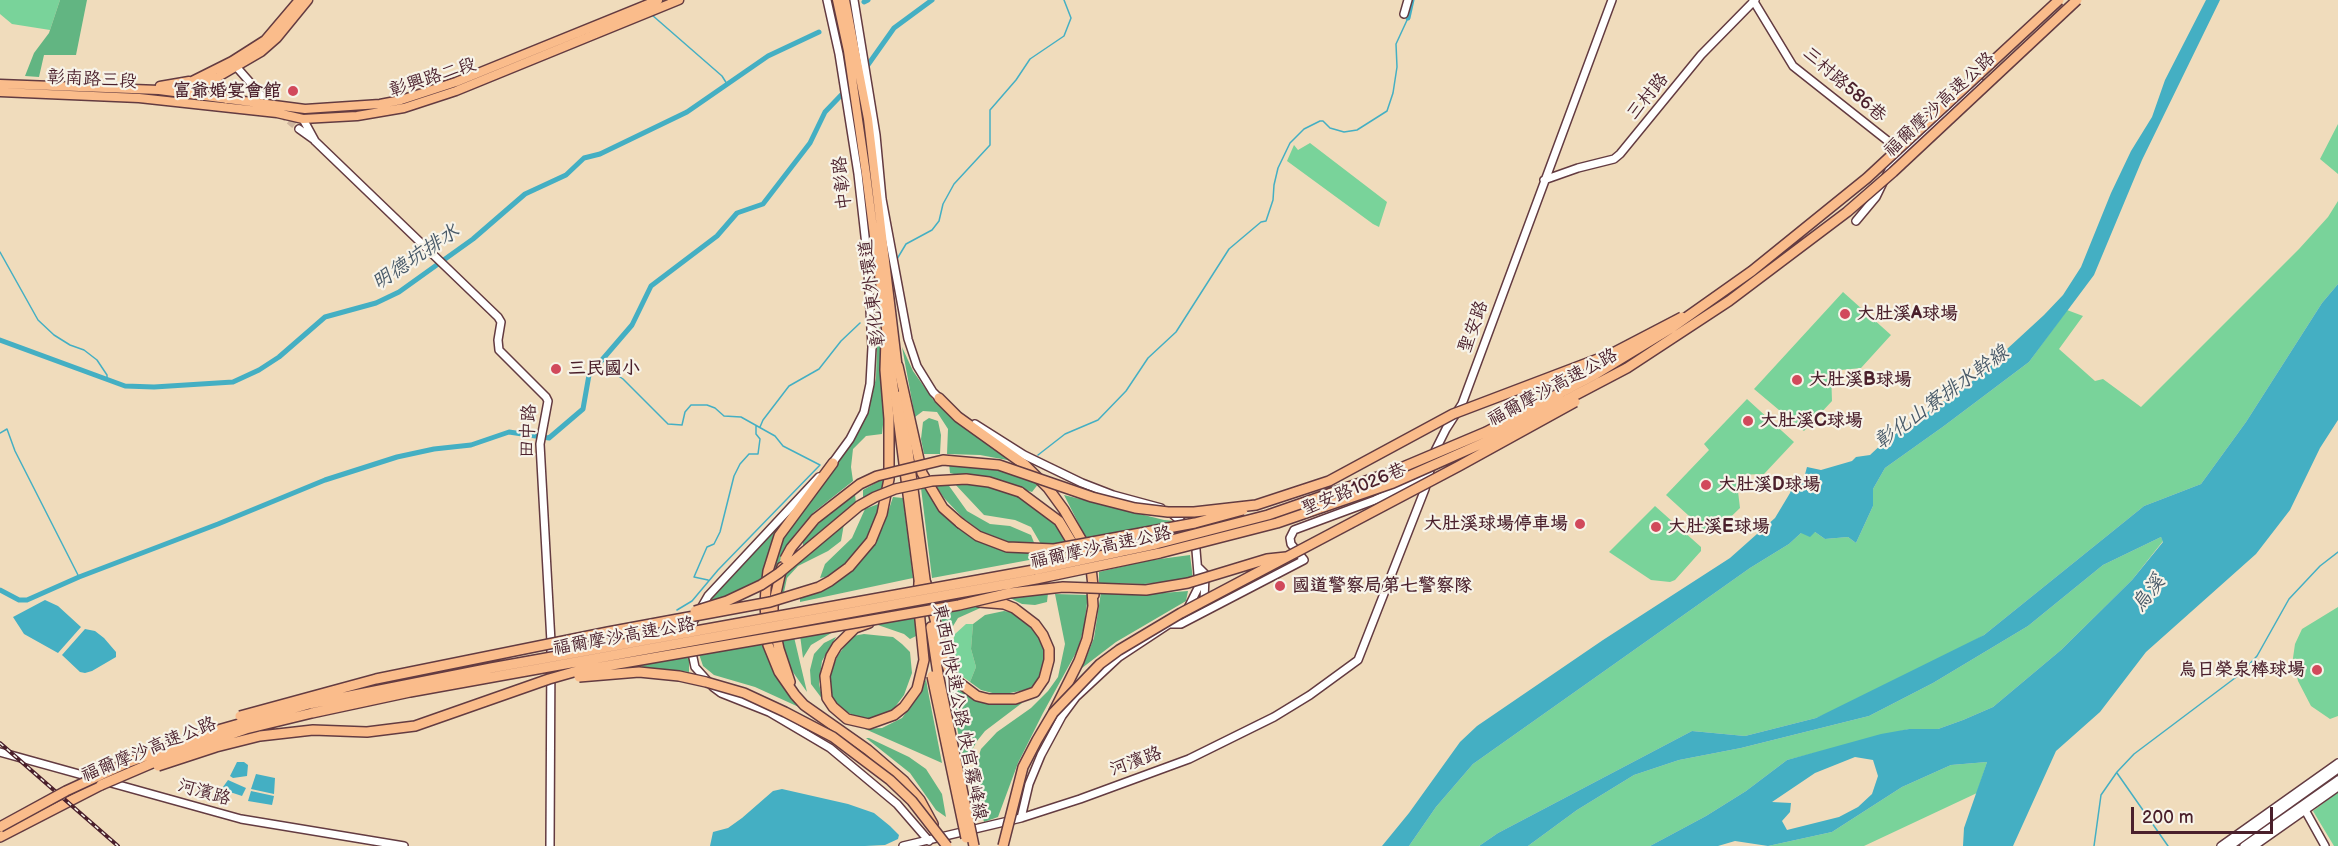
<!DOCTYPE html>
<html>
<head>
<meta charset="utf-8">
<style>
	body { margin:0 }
	#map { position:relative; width:2338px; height:846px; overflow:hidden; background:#f0dcbc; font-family:"Balsamiq Sans",sans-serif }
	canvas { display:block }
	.scale { position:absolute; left:2131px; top:807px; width:142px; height:27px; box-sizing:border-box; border:3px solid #4a1f2b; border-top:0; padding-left:8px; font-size:18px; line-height:21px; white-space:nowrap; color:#4a1f2b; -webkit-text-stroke:4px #f7f3e8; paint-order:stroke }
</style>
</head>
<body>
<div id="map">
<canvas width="2338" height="846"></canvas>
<div class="scale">200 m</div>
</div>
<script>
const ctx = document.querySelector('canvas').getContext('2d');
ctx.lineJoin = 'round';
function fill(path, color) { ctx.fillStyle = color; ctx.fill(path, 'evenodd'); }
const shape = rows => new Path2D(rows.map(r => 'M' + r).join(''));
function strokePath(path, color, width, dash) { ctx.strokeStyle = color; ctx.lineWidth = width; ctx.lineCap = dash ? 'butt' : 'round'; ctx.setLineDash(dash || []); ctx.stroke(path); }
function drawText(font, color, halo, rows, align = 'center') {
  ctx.font = font + ' "Balsamiq Sans","LXGW WenKai TC",sans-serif'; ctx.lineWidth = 4.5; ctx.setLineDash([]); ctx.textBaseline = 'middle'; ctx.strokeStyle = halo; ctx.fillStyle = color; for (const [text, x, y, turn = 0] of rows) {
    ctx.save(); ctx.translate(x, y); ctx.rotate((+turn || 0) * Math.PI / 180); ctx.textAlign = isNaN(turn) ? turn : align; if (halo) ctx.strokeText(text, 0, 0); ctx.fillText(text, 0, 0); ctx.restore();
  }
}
fill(shape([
	[0,0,60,0,50,30,12,24,0,14],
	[2338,124,2338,174,2320,159],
	[1310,143,1387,202,1379,227,1373,224,1287,161,1294,145,1298,150],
	[2338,201,2338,284,2322,303,2246,422,2201,484,2144,506,1984,635,1898,685,1816,718,1745,736,1692,731,1498,833,1479,846,1409,846,1436,807,1473,764,1750,568,1789,544,1801,533,1815,532,1825,539,1848,537,1856,543,1873,506,1873,489,1885,468,1944,426,2029,362,2067,310,2083,316,2059,349,2095,381,2103,379,2141,407,2299,249,2328,217],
	[1843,292,1891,335,1861,368,1831,371,1832,401,1804,431,1754,389],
	[1747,399,1794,442,1764,474,1736,475,1740,508,1711,536,1666,495,1709,450,1704,444],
	[1655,506,1701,547,1701,551,1675,580,1670,582,1651,580,1609,552],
	[2161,537,2163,541,2132,580,2061,650,1993,707,1963,720,1938,729,1909,729,1787,760,1746,791,1706,816,1650,846,1528,846,1577,810,1634,775,1679,760,1741,748,1869,716,1933,683,2028,626,2103,565],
	[2338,607,2338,716,2330,719,2311,706,2298,681,2293,658,2295,644,2302,629],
	[966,624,973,624,971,649,976,667,970,682,959,674,953,660,952,644,955,634],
	[1987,762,1977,793,1864,846,1768,846,1832,832,1902,787,1951,765],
	[2338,773,2338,776,2240,846,2235,846],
	[2338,792,2338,846,2334,846,2313,811]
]), '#79d39a');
fill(shape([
	[60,0,87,0,76,55,44,55,39,77,25,76,34,53,49,33],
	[878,316,882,348,885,406,882,434,866,436,853,449,851,467,853,481,814,512,795,534,776,568,770,571,779,544,858,432,868,413,876,378],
	[902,347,913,371,935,402,1018,462,980,455,947,454,948,429,937,412,923,411,915,417],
	[929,418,938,421,941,435,940,454,924,454,921,439,923,422],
	[949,463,988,467,1022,476,1039,483,1032,492,986,477,954,474,950,473],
	[885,478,883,489,863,501,863,490],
	[953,482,973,482,1011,491,1053,522,1070,542,1042,546,1031,527,1015,520,984,515],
	[934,483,947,483,967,511,990,524,1010,526,1031,535,1035,545,1009,543,983,533,964,519,944,498],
	[924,487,992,545,1021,552,1038,553,1040,558,932,578,921,488],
	[855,494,856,504,803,548,803,540,827,515],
	[1064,495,1164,520,1175,521,1087,540],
	[893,497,903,498,913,578,800,602,800,598,835,583,866,554,883,527],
	[881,503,873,529,854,558,830,576,820,578,825,564,852,538,865,509],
	[782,519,763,577,754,585,730,597,706,604,712,594],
	[844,524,841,541,828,551,798,566,787,578,784,592,779,593,786,573],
	[1190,555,1193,579,1144,584,1099,583,1099,572,1145,561],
	[1188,591,1186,601,1116,642,1082,668,1094,638,1101,592,1137,595],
	[1048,593,1047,602,1035,605,1022,604,1008,597],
	[1055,594,1088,595,1084,627,1078,649,1043,713,1018,763,998,817,984,822,972,776,981,749,997,732,1031,708,1048,691,1058,677,1065,644],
	[976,605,987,605,958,618,945,639,940,612],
	[1004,611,1016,613,1031,624,1045,647,1043,669,1038,680,1030,689,1000,695,981,690,970,682,976,667,971,649,973,624,985,615],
	[915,618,916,636,910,639,904,634,875,624],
	[845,625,811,645,803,658,800,635],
	[864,634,893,637,902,644,910,652,912,673,904,695,892,711,863,720,847,712,832,699,828,680,837,657,846,644,853,636],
	[794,637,807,692,785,661,780,639],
	[836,637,822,661,819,684,823,700,811,684,810,670,814,654,824,643],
	[765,643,801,708,755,687,714,675,703,666,699,654],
	[689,656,689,672,634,666],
	[946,673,956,686,976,700,989,703,1022,703,985,731,977,741,966,761,962,752],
	[926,679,928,691,942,763,865,729,882,728,902,718,920,694],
	[866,738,869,738,909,757,926,769,942,794,946,817,936,810,910,773]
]), '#62b582');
fill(shape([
	[2206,0,2220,0,2142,160,2094,275,2029,362,1944,426,1885,468,1873,489,1873,506,1856,543,1848,537,1825,539,1815,532,1810,537,1801,533,1789,544,1750,568,1473,764,1436,807,1409,846,1382,846,1409,813,1460,742,1477,726,1603,640,1730,558,1775,518,1790,493,1793,484,1804,478,1807,467,1821,470,1852,461,1856,457,1870,455,1885,441,1969,384,2044,315,2063,295,2081,267,2111,193,2131,151,2152,117,2165,80],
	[2338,284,2338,420,2320,448,2290,510,2256,554,2146,652,2100,712,2056,751,2013,846,1963,846,1964,828,1987,762,1951,765,1902,787,1832,832,1768,846,1735,841,1718,846,1650,846,1706,816,1746,791,1787,760,1881,734,1909,729,1938,729,1963,720,1993,707,2061,650,2132,580,2163,542,2161,537,2103,565,2028,626,1933,683,1869,716,1741,748,1679,760,1634,775,1577,810,1528,846,1479,846,1498,833,1692,731,1745,736,1816,718,1984,635,2144,506,2201,484,2246,422,2322,303],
	[1855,757,1873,760,1878,776,1872,794,1858,807,1839,817,1787,830,1782,821,1790,812,1791,803,1772,802,1815,773],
	[45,600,58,606,81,627,58,653,24,634,13,617],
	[85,629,95,631,104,638,116,652,116,657,92,671,85,673,80,672,62,655],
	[237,762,244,762,248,765,247,776,233,778,230,776],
	[256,774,275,778,274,794,251,789],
	[228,780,246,788,242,796,224,790,223,787],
	[782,789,848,804,874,813,890,826,899,835,898,839,885,845,865,846,710,846,713,832,728,828,742,818,773,791],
	[251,791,274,796,272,805,248,801]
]), '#44afc3');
strokePath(shape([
	[652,15,722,76,727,84],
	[0,252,38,320,54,335,70,345,84,350,97,360,107,375,107,380],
	[897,259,906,244,932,230,939,221,943,204,954,184,990,145,990,110,1016,80,1030,59,1064,36,1071,18,1064,0],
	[602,359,614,373,623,379,668,424,682,425,685,412,691,405,707,405,715,408,724,416,741,417,775,436,783,446,820,465,718,570,692,601,677,610],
	[760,427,763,420,789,386,819,369,841,341,860,323],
	[0,433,7,429,15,451,79,577],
	[1038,455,1065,434,1098,420,1126,391,1148,358,1176,332,1229,249,1261,222,1266,221,1273,200,1274,185,1278,168,1290,143,1304,129,1320,121,1323,121,1330,128,1344,132,1357,130,1387,111,1393,93,1397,67,1396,44,1408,18],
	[708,580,694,577,707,547,714,544,720,532,734,476,740,464,749,454,758,454,760,439,756,434,756,426],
	[2117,773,2168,846],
	[2094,846,2101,795,2117,772,2134,754,2239,675,2257,656,2289,599,2320,566,2338,552]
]), '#44afc3', 1.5);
strokePath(shape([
	[864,2,868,0],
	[1408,18,1412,0],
	[865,69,894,28,932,0],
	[0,340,125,386,154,387,233,382,259,370,279,357,325,317,376,303,399,292,473,239,525,194,566,175,584,158,600,154,687,112,768,56,819,32],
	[0,590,19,600,27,600,79,577,218,524,325,480,397,457,434,449,471,445,509,432,549,438,583,409,589,375,632,325,651,286,717,236,737,213,763,204,810,143,825,112,847,89]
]), '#44afc3', 5);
strokePath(shape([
	[281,114,299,129]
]), '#cfb69f', 7, [7, 3.5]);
const minor = shape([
	[827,0,839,54,858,174,867,254,872,347,870,384,864,412,850,439,831,465],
	[854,0,876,135,882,199,908,339,917,366,933,392,941,400],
	[1753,0,1793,66,1903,153],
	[1404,14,1408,0],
	[233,63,262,96],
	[303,119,315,141,498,317,501,322,498,340,499,350,546,397,548,401,540,444,551,642,550,846],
	[299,129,313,139],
	[1544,180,1578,168,1614,159,1620,154,1701,55,1755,0],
	[1856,221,1876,197,1892,164,1979,81],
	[975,424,1024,455,1082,483,1113,495,1161,508],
	[1171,513,1189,528,1195,538,1199,586,1188,608],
	[1199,568,1205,574,1204,602],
	[1171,624,1181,624,1304,560,1291,544,1290,538,1294,530,1375,500,1430,475],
	[690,634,693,622,708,596,819,477],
	[691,648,695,667,713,687,721,693,769,712,830,748,897,804,929,841],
	[0,752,241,819,404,846],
	[2305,810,2325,846],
	[1021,818,1029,784,1041,755,1062,716,1076,697,1119,657,1178,618],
	[903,846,1021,818,1080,799,1189,759,1274,717,1310,695,1358,660,1425,489,1435,451,1446,429,1462,404,1612,0],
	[2221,846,2338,763],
	[2230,846,2338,769],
	[2244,846,2338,780],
	[2254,846,2338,787]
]);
const major = shape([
	[837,0,848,51,866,174,919,583],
	[845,0,868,119,898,370],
	[218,77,216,83,219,93,226,99],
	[0,84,159,90,305,109,380,104,401,100,456,82,658,0],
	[160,86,189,81],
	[0,92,139,98,277,113,303,119,357,116,404,108,456,91,679,0],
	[177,92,186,84,232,61,265,40,299,0],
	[185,97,190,89,218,77,261,52,277,38,308,0],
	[901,395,926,583]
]);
const highway = shape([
	[898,366,922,473,943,508,960,523],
	[939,398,958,417,1025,465,1048,488,1064,510,1085,546,1090,559,1094,595],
	[833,463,779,536,768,571,766,588,765,605,768,645,779,672,795,695,804,705,868,750,904,781,920,800,933,824],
	[1020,492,1059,521,1085,564],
	[871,541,882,514,889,479,889,419,885,370,886,339],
	[782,567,773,606,773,621,779,649,790,682],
	[926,583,945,660,949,671,957,681,977,696,989,699,1015,699,1035,692,1044,679,1049,660,1049,649,1043,635,1035,624,1014,608,1004,604,979,602],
	[869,623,855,628,837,646,831,656,825,676,827,698,833,707,847,719,869,724,894,715,904,707,917,689,924,660,918,600,919,583],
	[931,627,938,674],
	[1054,711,1079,661,1087,639,1093,606,1092,589],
	[0,837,101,785]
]);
strokePath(minor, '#633b41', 10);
strokePath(major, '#633b41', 11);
strokePath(highway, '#633b41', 12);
strokePath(minor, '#fff', 7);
strokePath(major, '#fabc8b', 8);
strokePath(highway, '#fabc8b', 9);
const rail = shape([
	[0,743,118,846]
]);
strokePath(rail, '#4a1f2b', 4);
strokePath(rail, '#f7f3e8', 1.5, [4.5]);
const highwayBridge = shape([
	[960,523,978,536,1007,547,1054,549,1195,523,1243,510],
	[785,559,791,548,815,519,860,484,877,476,943,460,999,465,1092,497,1135,508,1168,512,1194,512,1256,505,1329,481,1453,414,1611,354,1682,317],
	[695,611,727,601,761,585,779,573,859,506,875,497,895,489,932,481,966,479,989,482,1020,492],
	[938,674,974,846],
	[932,676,966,838],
	[579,677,639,672,679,676,706,682,744,693,785,712,833,737,890,780,912,801,947,846],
	[240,716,376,679,608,632,770,602,819,587,830,581,849,567,871,541],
	[158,766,216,747,260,736,313,730,367,732,415,726,549,679,577,671,959,605,1010,593,1063,587,1146,590,1188,583,1267,559,1286,557],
	[101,785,171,755,246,729,312,713,410,692,1036,579,1160,553,1277,523,1393,483,1490,440,1627,368,1729,301,1847,212,1893,172,2077,0],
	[0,827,66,791,129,762,211,732,309,704,491,668,1034,570,1156,544,1268,515,1389,473,1486,432,1596,374,1670,329,1752,271,1867,178,2059,0],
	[1003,846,1023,767,1037,740,1053,713,1100,664,1119,650,1181,613,1459,466,1575,402]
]);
strokePath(highwayBridge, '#633b41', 12, []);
strokePath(highwayBridge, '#fabc8b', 9);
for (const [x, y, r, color] of [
	[293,91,6,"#d1495b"],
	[1845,314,6,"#d1495b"],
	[556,369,6,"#d1495b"],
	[1797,380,6,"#d1495b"],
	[1748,421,6,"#d1495b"],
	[1706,485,6,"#d1495b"],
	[1580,524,6,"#d1495b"],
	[1656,527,6,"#d1495b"],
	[1280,586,6,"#d1495b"],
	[2317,670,6,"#d1495b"]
]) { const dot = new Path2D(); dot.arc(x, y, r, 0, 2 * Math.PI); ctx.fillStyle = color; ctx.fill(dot); strokePath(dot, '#f7f3e8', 2); }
drawText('18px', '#4a1f2b', '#f7f3e8', [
	["彰興路二段",433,78,-18],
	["彰南路三段",92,80,3],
	["三村路586巷",1844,85,41],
	["三村路",1648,97,-51],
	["福爾摩沙高速公路",1940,105,-43],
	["中彰路",843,183,-96],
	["彰化東外環道",873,293,-97],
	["聖安路",1474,327,-70],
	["福爾摩沙高速公路",1553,388,-28],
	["田中路",529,431,-87],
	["聖安路1026巷",1354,490,-22],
	["福爾摩沙高速公路",1101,548,-12],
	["福爾摩沙高速公路",624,637,-10],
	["東西向快速公路 快官霧峰線",959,712,79],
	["福爾摩沙高速公路",149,750,-22],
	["河濱路",1136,762,-20],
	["河濱路",204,793,16]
]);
drawText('bold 18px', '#4a1f2b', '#f7f3e8', [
	["富爺婚宴會館",281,91,"right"],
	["大肚溪A球場",1857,314],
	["三民國小",568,369],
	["大肚溪B球場",1809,380],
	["大肚溪C球場",1760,421],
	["大肚溪D球場",1718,485],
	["大肚溪球場停車場",1568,524,"right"],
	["大肚溪E球場",1668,527],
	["國道警察局第七警察隊",1292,586],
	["烏日榮泉棒球場",2305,670,"right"]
], 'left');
drawText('italic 20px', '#485968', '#f7f3e8', [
	["明德坑排水",416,258,-34],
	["彰化山寮排水幹線",1942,398,-36],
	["烏溪",2149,594,-52]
]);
</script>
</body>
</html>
